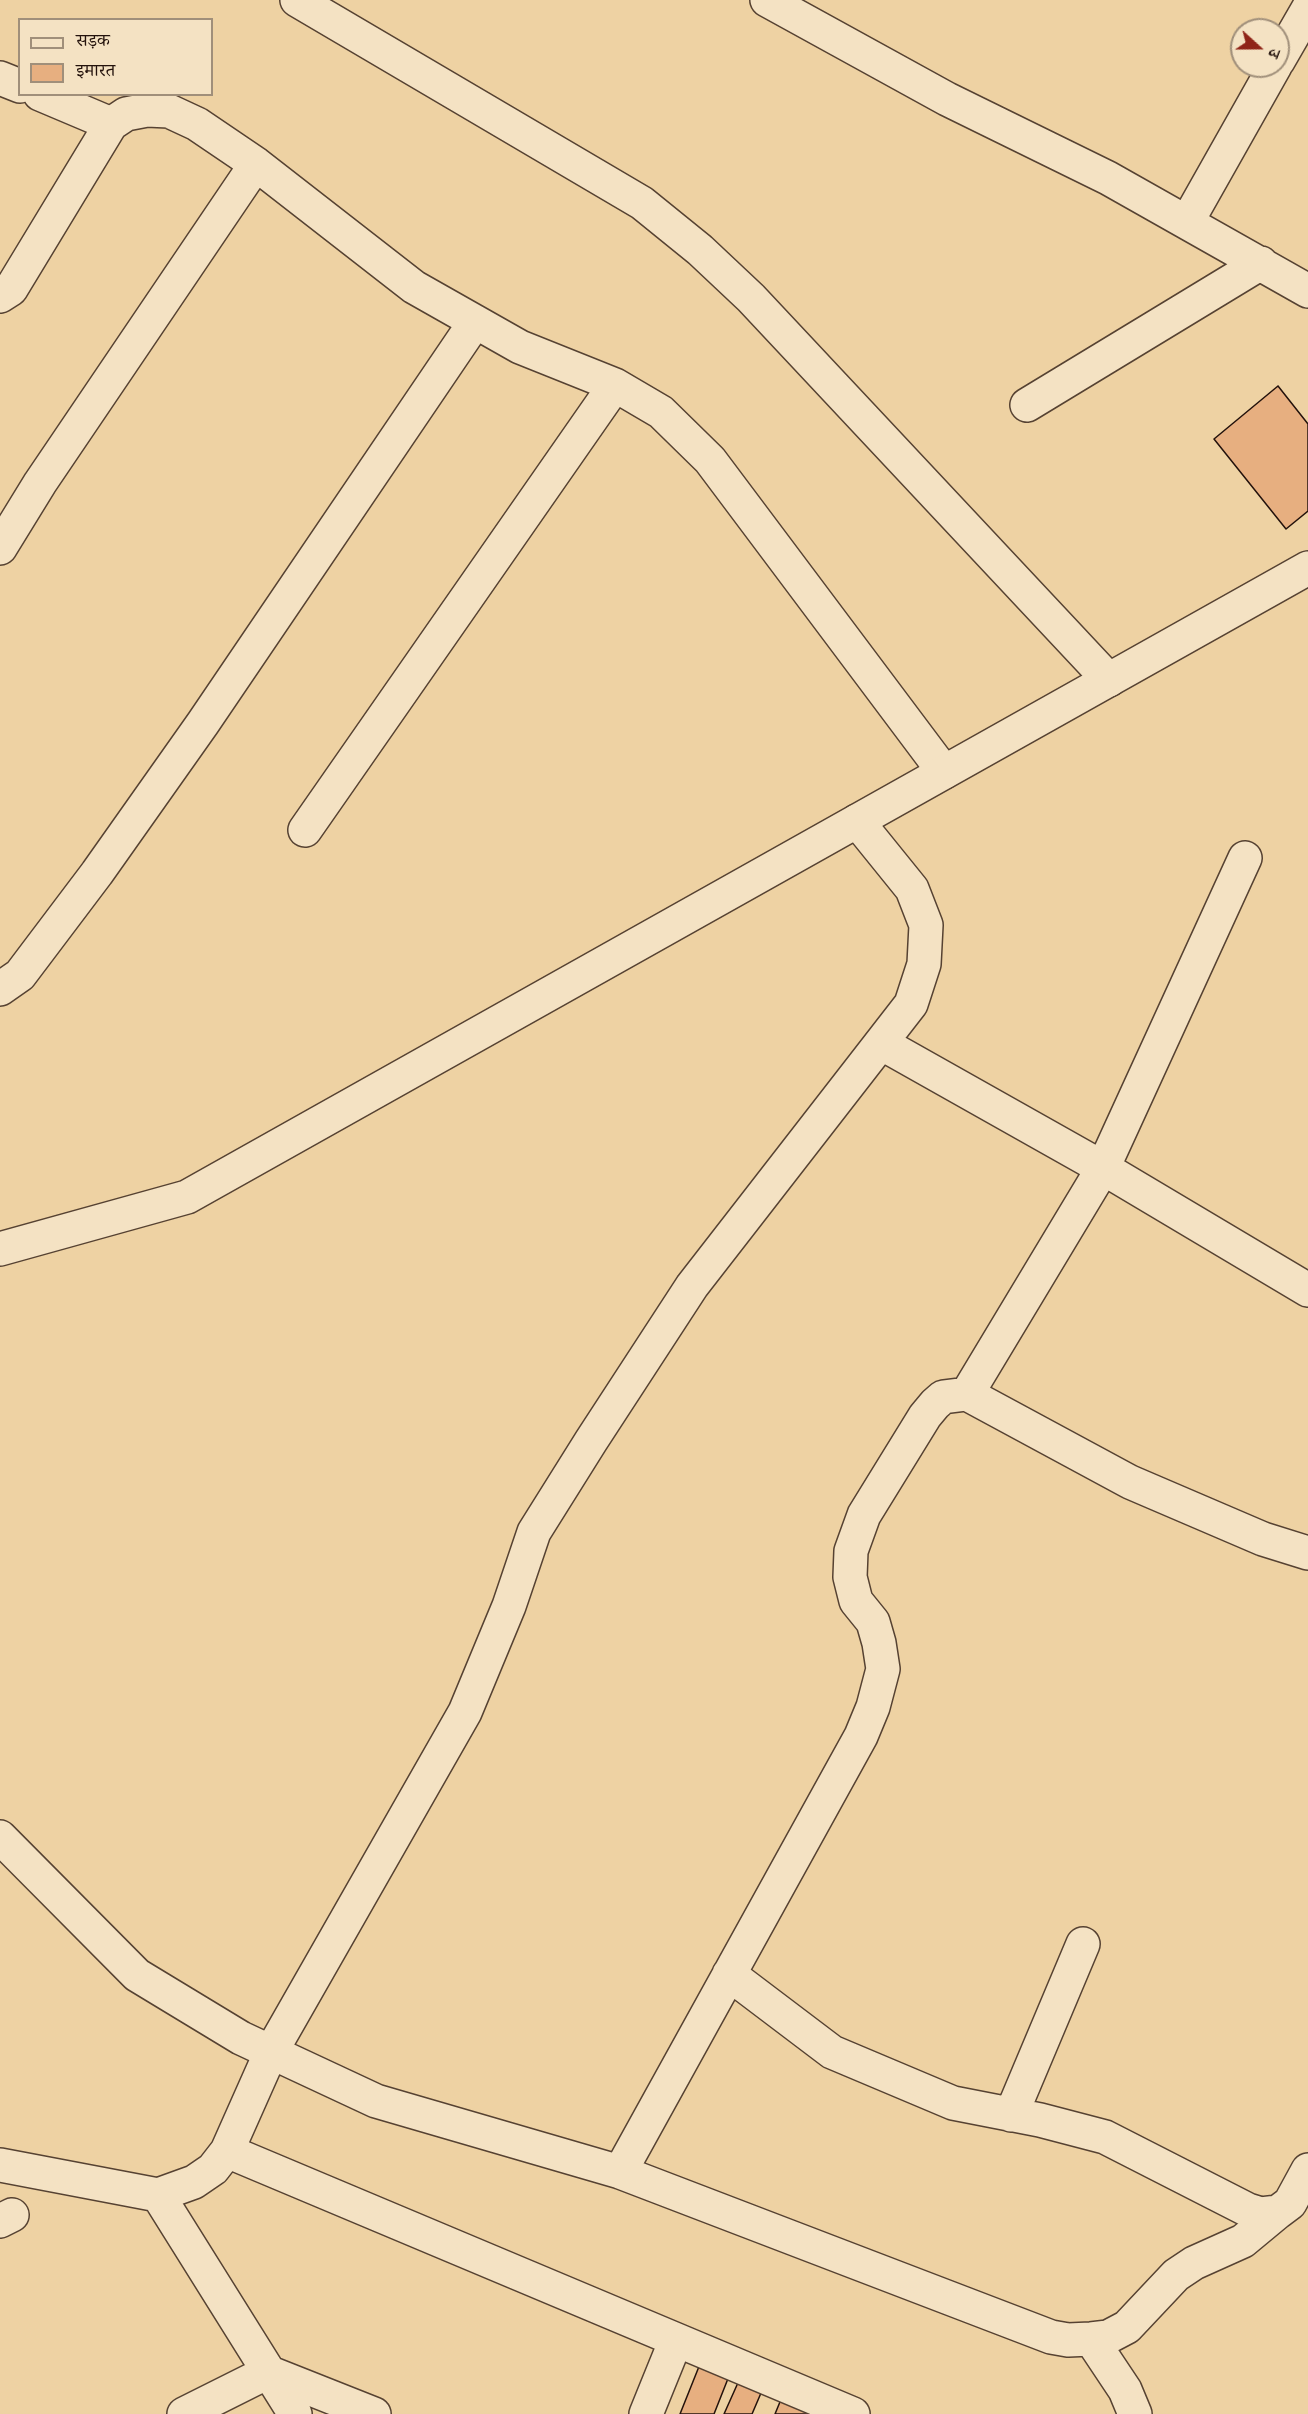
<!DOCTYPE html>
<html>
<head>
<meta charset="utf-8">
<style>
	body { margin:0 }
	#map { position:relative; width:1308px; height:2414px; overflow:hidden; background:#eed2a3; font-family:"Libre Caslon Text","Noto Serif Devanagari",serif }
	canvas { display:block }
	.legend { position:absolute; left:18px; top:18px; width:195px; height:78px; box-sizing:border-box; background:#f4e2c3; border:2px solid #a08f7a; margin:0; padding:8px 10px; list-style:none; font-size:18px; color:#23120c }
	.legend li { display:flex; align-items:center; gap:12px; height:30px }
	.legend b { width:30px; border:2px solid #a08f7a }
	.north { position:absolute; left:1230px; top:18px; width:60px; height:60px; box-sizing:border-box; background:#f4e2c3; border:2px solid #a08f7a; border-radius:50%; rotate:111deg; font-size:16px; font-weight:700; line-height:24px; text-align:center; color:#23120c }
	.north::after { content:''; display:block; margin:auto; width:21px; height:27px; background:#8f2418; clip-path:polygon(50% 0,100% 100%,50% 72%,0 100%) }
</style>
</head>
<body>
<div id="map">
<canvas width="1308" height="2414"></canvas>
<ul class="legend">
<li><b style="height:8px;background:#f4e2c3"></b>सड़क</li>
<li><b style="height:16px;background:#e7af80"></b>इमारत</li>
</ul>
<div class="north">उ</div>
</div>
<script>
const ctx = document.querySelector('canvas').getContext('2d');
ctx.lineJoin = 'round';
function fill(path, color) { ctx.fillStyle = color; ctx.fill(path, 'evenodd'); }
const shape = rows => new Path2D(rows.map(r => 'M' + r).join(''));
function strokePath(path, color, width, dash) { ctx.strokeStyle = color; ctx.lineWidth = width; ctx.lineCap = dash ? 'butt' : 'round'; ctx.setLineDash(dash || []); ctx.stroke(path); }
const building = shape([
	[1278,386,1308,424,1308,511,1286,529,1214,439,1278,386],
	[702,2359,731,2371,714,2414,680,2414,702,2359],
	[741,2376,764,2386,752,2414,724,2414,741,2376],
	[782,2397,810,2408,807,2414,775,2414,782,2397]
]);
fill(building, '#e7af80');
strokePath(building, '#23120c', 1.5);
const minor = shape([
	[297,0,642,203,700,250,751,298,1109,680],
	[767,0,947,99,1108,178,1308,291],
	[1278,61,1308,9],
	[0,78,20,86],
	[40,94,111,124],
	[1187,222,1275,66],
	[0,296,11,289,111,124,126,114,147,110,169,111,197,124,256,164,414,287,520,347,615,385,661,412,710,460,944,772],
	[1027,405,1261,263],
	[0,548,40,483,256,164],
	[305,830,615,385],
	[0,989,20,975,97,873,203,723,475,322],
	[881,1043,1103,1168,1308,1290],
	[967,1394,1103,1168,1245,858],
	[0,1837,137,1975,241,2038,376,2101,620,2172,1051,2337,1068,2340,1091,2339,1108,2337,1127,2327,1176,2275,1194,2263,1243,2241,1278,2212],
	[729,1974,832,2052,953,2103,1040,2120,1105,2137,1248,2210,1261,2214,1278,2212,1290,2203,1308,2170],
	[1011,2115,1083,1944],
	[227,2151,853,2414],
	[0,2165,158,2195,295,2414],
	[620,2172,861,1736,873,1707,883,1669,879,1643,873,1622,856,1601,850,1577,851,1551,864,1515,925,1416,935,1404,943,1397,967,1394,1130,1482,1263,1539,1308,1553],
	[158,2195,194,2182,213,2169,227,2151,271,2052,465,1712,509,1606,534,1532,591,1441,692,1286,911,1004,924,964,926,925,912,889,857,821],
	[0,2221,12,2215],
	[1091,2339,1125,2390,1135,2414],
	[184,2414,268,2372,374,2414],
	[646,2414,676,2340]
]);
const tertiary = shape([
	[0,1249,187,1197,1308,568]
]);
strokePath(minor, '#564232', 36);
strokePath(tertiary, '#564232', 36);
strokePath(minor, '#f4e2c3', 33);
strokePath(tertiary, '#f4e2c3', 33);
</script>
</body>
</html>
